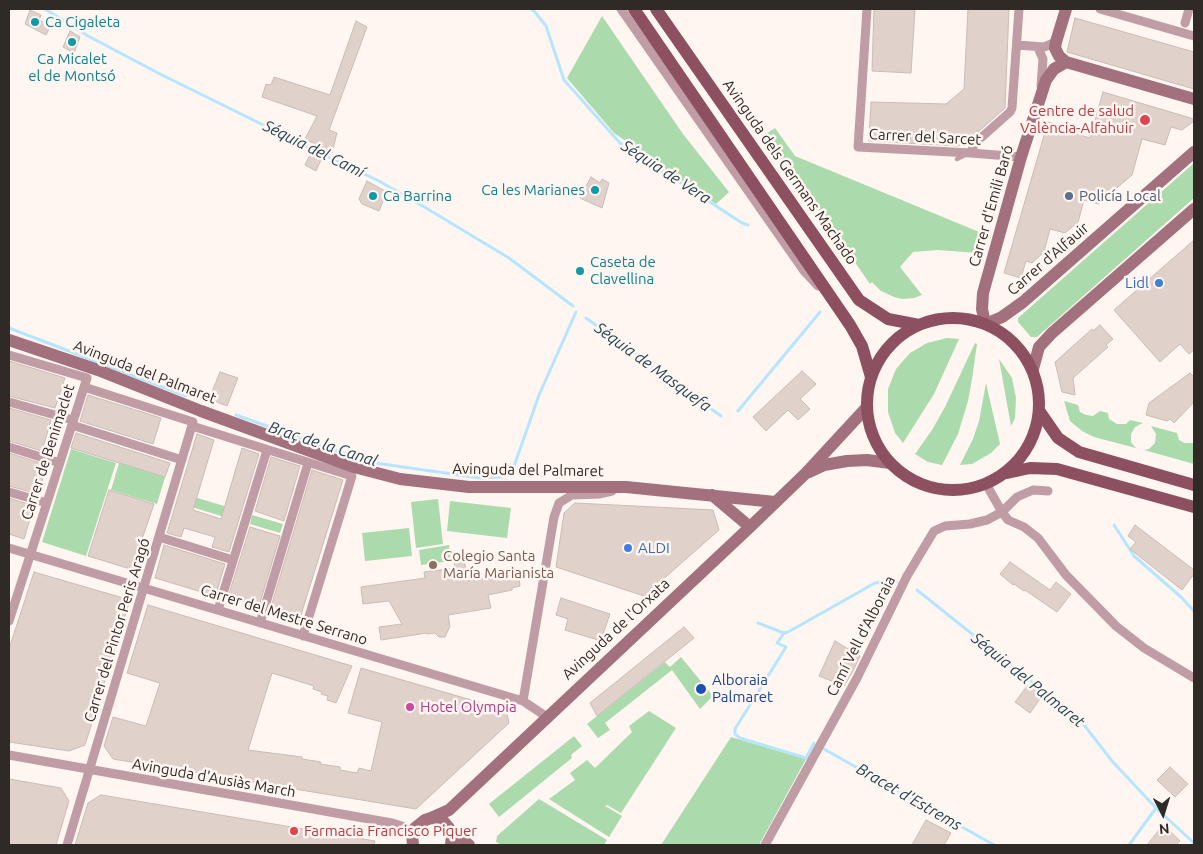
<!DOCTYPE html>
<html>
<head>
<meta charset="utf-8">
<style>
	body { margin:0 }
	#map { position:relative; width:1203px; height:854px; overflow:hidden; background:#fff5f1; font-family:Ubuntu,sans-serif }
	canvas { display:block }
	.frame { position:absolute; inset:0; border:10px solid #302a27; pointer-events:none }
	.north { position:absolute; left:1138px; top:789px; width:50px; height:50px; -webkit-text-stroke:4px #fff5f1; paint-order:stroke; rotate:175deg; font-size:14px; font-weight:700; line-height:20px; text-align:center; color:#302a27 }
	.north::after { content:''; display:block; margin:auto; width:18px; height:22px; background:#302a27; clip-path:polygon(50% 0,100% 100%,50% 72%,0 100%) }
</style>
</head>
<body>
<div id="map">
<canvas width="1203" height="854"></canvas>
<div class="frame"></div>
<div class="north">N</div>
</div>
<script>
const ctx = document.querySelector('canvas').getContext('2d');
ctx.lineJoin = 'round';
function fill(path, color) { ctx.fillStyle = color; ctx.fill(path, 'evenodd'); }
const shape = rows => new Path2D(rows.map(r => 'M' + r).join(''));
function strokePath(path, color, width, dash) { ctx.strokeStyle = color; ctx.lineWidth = width; ctx.lineCap = dash ? 'butt' : 'round'; ctx.setLineDash(dash || []); ctx.stroke(path); }
function drawText(font, color, halo, rows, align = 'center') {
  ctx.font = font + ' Ubuntu,sans-serif'; ctx.lineWidth = 5; ctx.setLineDash([]); ctx.textBaseline = 'middle'; ctx.strokeStyle = halo; ctx.fillStyle = color; for (const [text, x, y, turn = 0] of rows) {
    ctx.save(); ctx.translate(x, y); ctx.rotate((+turn || 0) * Math.PI / 180); ctx.textAlign = isNaN(turn) ? turn : align; if (halo) ctx.strokeText(text, 0, 0); ctx.fillText(text, 0, 0); ctx.restore();
  }
}
fill(shape([
	[602,16,683,134,729,192,716,204,614,133,567,78],
	[775,128,795,156,984,234,979,253,937,250,913,252,900,267,922,295,914,298,902,299,894,297,881,291,872,282,870,284,766,134],
	[1194,163,1194,198,1037,337,1031,337,1018,322,1018,318],
	[947,338,959,339,934,394,903,443,895,433,888,412,888,389,896,369,910,353,927,343],
	[975,343,977,344,972,379,968,401,958,434,942,465,928,462,915,454,932,430,945,407],
	[999,359,1012,378,1016,398,1015,418,1011,426],
	[986,383,1000,444,991,453,972,464,960,465,973,439,979,421],
	[1064,401,1078,405,1080,412,1086,415,1093,416,1100,411,1108,413,1109,419,1117,424,1126,424,1130,420,1143,423,1135,427,1131,434,1131,442,1136,448,1094,437,1082,431,1070,421],
	[1151,426,1177,433,1179,440,1185,443,1194,443,1194,464,1144,450,1149,449,1155,443,1156,434],
	[71,449,116,463,86,556,42,542],
	[119,463,165,477,157,504,111,490],
	[181,493,241,511,238,521,178,503],
	[438,499,443,544,416,548,411,502],
	[450,501,511,508,507,538,447,531],
	[252,515,283,524,280,533,250,524],
	[409,528,412,556,365,561,362,533],
	[449,545,451,561,421,565,419,550],
	[681,657,713,696,700,709,672,670,605,723,610,730,598,738,587,724,665,662,670,667],
	[649,711,676,728,621,813,607,805,605,806,622,816,609,837,549,799,575,780,570,773,587,760,595,768,632,732,629,726],
	[574,736,582,746,571,755,572,758,499,817,489,804],
	[731,737,806,759,759,845,661,845],
	[539,799,607,840,604,845,502,845,496,842,497,836]
]), '#abdbac');
strokePath(shape([
	[45,9,88,36,162,75,316,151],
	[531,9,535,12,546,26,564,80,620,143,742,223,748,225],
	[322,154,379,181,426,208,509,258,573,306],
	[586,318,721,416],
	[9,328,186,396],
	[738,411,820,312],
	[236,415,368,462,480,478,501,477],
	[512,472,539,395,576,312],
	[1114,525,1134,556,1181,597,1194,611],
	[917,590,1081,721,1112,761,1156,808,1194,843],
	[758,623,784,633,788,632,875,583,886,581,897,582],
	[784,633,777,643,786,647,735,729,735,734,740,738,806,758,814,743],
	[824,749,994,845],
	[1129,845,1156,808]
]), '#b6e6fe', 3);
const building = shape([
	[874,9,915,9,911,73,872,71,874,9],
	[968,9,1009,9,1005,108,968,141,967,139,959,146,869,141,871,102,946,104,964,89,968,9],
	[30,10,41,15,39,20,51,25,46,35,25,24,30,10],
	[1075,18,1194,52,1194,89,1067,52,1075,18],
	[356,21,367,27,329,130,337,133,332,153,326,149,316,171,305,165,315,144,305,139,317,116,262,97,266,84,271,85,274,77,330,95,356,21],
	[70,31,80,37,74,53,63,47,70,31],
	[1103,92,1194,119,1194,121,1182,130,1171,127,1165,145,1142,139,1132,175,1106,197,1102,196,1099,204,1084,200,1078,222,1065,233,1050,229,1044,252,1032,263,1026,261,1021,278,1004,273,1048,122,1064,127,1064,130,1090,138,1103,92],
	[591,177,600,183,602,179,609,183,602,208,580,198,591,177],
	[367,181,387,192,379,211,362,204,359,199,367,181],
	[1194,240,1194,350,1189,354,1180,344,1160,362,1114,310,1194,240],
	[1100,325,1113,339,1106,345,1108,347,1073,378,1075,395,1062,392,1055,362,1092,329,1093,331,1100,325],
	[9,361,65,378,55,408,9,396,9,361],
	[802,371,816,384,800,399,810,409,798,420,788,410,766,431,753,417,802,371],
	[220,372,238,378,227,406,209,399,220,372],
	[1190,373,1194,377,1194,402,1174,423,1170,419,1167,421,1146,415,1149,403,1190,373],
	[88,395,161,418,153,444,80,421,88,395],
	[9,408,51,420,42,451,9,441,9,408],
	[76,433,170,463,165,477,71,448,76,433],
	[197,434,214,440,193,510,221,519,242,448,259,454,229,552,212,547,215,537,184,528,181,537,167,533,197,434],
	[9,453,47,465,38,494,9,486,9,453],
	[271,457,300,466,284,521,255,511,271,457],
	[312,470,343,480,300,618,270,610,312,470],
	[109,490,154,504,142,539,146,540,137,571,88,556,109,490],
	[9,498,34,506,24,539,9,534,9,498],
	[575,503,713,510,719,530,644,596,556,567,564,513,575,503],
	[1135,525,1194,570,1194,574,1182,590,1130,549,1136,542,1128,536,1135,525],
	[250,527,280,536,259,606,228,597,250,527],
	[164,545,225,564,216,594,212,592,212,595,155,578,164,545],
	[464,559,468,581,518,573,520,586,512,588,512,590,488,595,491,608,448,615,450,626,445,637,439,637,435,633,427,634,427,633,381,640,379,627,402,624,389,601,363,604,361,587,425,578,424,572,455,568,454,561,464,559],
	[1010,562,1050,590,1056,582,1071,594,1057,612,1025,590,1024,591,1014,584,1013,585,1000,574,1010,562],
	[34,572,130,600,85,745,69,751,9,742,9,649,34,572],
	[561,598,610,614,603,634,598,640,565,630,568,619,556,615,561,598],
	[148,605,352,666,336,703,327,700,328,696,321,694,322,692,313,689,314,686,272,673,248,750,302,757,302,759,321,762,320,764,340,767,340,770,357,773,359,768,371,771,382,722,348,713,361,668,506,710,509,723,416,809,113,759,104,746,113,717,146,726,160,683,127,673,148,605],
	[684,627,694,638,597,716,590,703,684,627],
	[835,641,860,656,853,671,844,686,819,676,835,641],
	[1028,685,1042,696,1030,713,1015,702,1028,685],
	[1170,767,1188,784,1175,797,1157,780,1170,767],
	[9,779,61,788,69,801,56,845,9,845,9,779],
	[101,795,375,841,374,845,75,845,88,803,101,795],
	[926,820,951,833,944,845,912,845,926,820],
	[1163,825,1180,841,1176,845,1147,845,1163,825]
]);
fill(building, '#e1d1cb');
strokePath(building, '#cabbb5', 1);
strokePath(shape([
	[957,159,967,154]
]), '#c09ca5', 4.5);
strokePath(shape([
	[621,9,804,271,818,286],
	[867,9,858,147,971,153,1021,157],
	[1100,9,1194,36],
	[1185,23,1189,9],
	[1017,45,1044,47,1056,42],
	[1038,48,1043,59,1041,86],
	[971,153,974,144,1010,112,1012,108,1019,9],
	[9,355,87,378,9,621],
	[9,402,73,420],
	[72,425,182,460],
	[192,426,352,476,303,636],
	[9,447,60,463],
	[986,484,1002,512,1008,520,1024,527,1038,538,1066,575,1116,626,1144,648,1194,678],
	[9,492,47,503],
	[159,537,233,560],
	[9,548,523,701,547,717],
	[218,610,267,450],
	[260,623,308,463],
	[523,701,554,517,559,503,572,495,599,494,612,491],
	[9,755,392,823,402,826,412,834],
	[67,845,193,422,84,387],
	[765,845,857,678,907,576,934,531,945,526,970,524,987,520,1002,512,1017,497,1033,490,1048,491]
]), '#c09ca5', 9);
strokePath(shape([
	[1066,9,1056,42,1055,48,1059,56,1066,62,1194,99],
	[985,323,982,309,983,293,1021,157,1046,80,1054,69,1066,62],
	[986,324,1002,317,1023,302,1194,152],
	[9,340,98,370,201,411,354,467,400,479,469,487,626,487,775,502],
	[1033,369,1039,347,1052,333,1194,209],
	[809,472,824,465,847,461,867,460,890,463],
	[712,495,750,527],
	[431,818,449,810,750,527,806,473,867,407],
	[451,831,469,845],
	[413,845,412,834,415,828,425,820,431,818,443,821,449,828,452,836,451,845]
]), '#a3707d', 12);
strokePath(shape([
	[634,9,850,325,862,346,871,377],
	[656,9,859,300,888,319,919,325],
	'867 404a86 86 0 1 1 172 0a86 86 0 1 1-172 0Z',
	[1040,412,1058,438,1079,452,1194,485],
	[1007,473,1030,468,1057,469,1194,507]
]), '#8c5061', 12);
for (const [x, y, r, color] of [
	[35,22,5,"#0f9aa8"],
	[72,42,5,"#0f9aa8"],
	[1145,120,6,"#e0444e"],
	[595,190,5,"#0f9aa8"],
	[373,196,5,"#0f9aa8"],
	[1069,196,5,"#5c6f8a"],
	[580,271,5,"#0f9aa8"],
	[1159,283,5,"#3f7fe0"],
	[628,548,5,"#3f7fe0"],
	[433,565,5,"#8d6e63"],
	[701,689,6,"#1a4fb4"],
	[410,707,5,"#d1479c"],
	[294,831,5,"#e0444e"]
]) { const dot = new Path2D(); dot.arc(x, y, r, 0, 2 * Math.PI); ctx.fillStyle = color; ctx.fill(dot); strokePath(dot, '#fff5f1', 2); }
drawText('15px', '#0d838f', '#fff5f1', [
	["Ca Cigaleta",45,22],
	["Ca Micalet",72,59,"center"],
	["el de Montsó",72,76,"center"],
	["Ca les Marianes",585,190,"right"],
	["Ca Barrina",383,196],
	["Caseta de",590,262],
	["Clavellina",590,279]
], 'left');
drawText('15px', '#be3a42', '#fff5f1', [
	["Centre de salud",1134,111],
	["València-Alfahuir",1134,128],
	["Farmacia Francisco Piquer",304,831,"left"]
], 'right');
drawText('15px', '#302a27', '#fff5f1', [
	["Carrer del Sarcet",925,137,3],
	["Avinguda dels Germans Machado",790,172,55],
	["Carrer d'Emili Baró",991,206,-74],
	["Carrer d'Alfauir",1048,259,-41],
	["Avinguda del Palmaret",145,372,21],
	["Carrer de Benimaclet",48,452,-72],
	["Avinguda del Palmaret",528,470,1],
	["Carrer del Mestre Serrano",284,615,17],
	["Avinguda de l'Orxata",616,629,-43],
	["Carrer del Pintor Peris Aragó",117,630,-73],
	["Camí Vell d'Alboraia",861,636,-63],
	["Avinguda d'Ausiàs March",214,778,10]
]);
drawText('15px', '#4e5e75', '#fff5f1', [
	["Policía Local",1079,196]
], 'left');
drawText('15px', '#366cbe', '#fff5f1', [
	["Lidl",1149,283],
	["ALDI",638,548,"left"]
], 'right');
drawText('15px', '#785e54', '#fff5f1', [
	["Colegio Santa",443,556],
	["María Marianista",443,573]
], 'left');
drawText('15px', '#164399', '#fff5f1', [
	["Alboraia",712,680],
	["Palmaret",712,697]
], 'left');
drawText('15px', '#b23c85', '#fff5f1', [
	["Hotel Olympia",420,707]
], 'left');
drawText('italic 16px', '#1e4454', '#fff5f1', [
	["Séquia del Camí",314,149,26],
	["Séquia de Vera",666,172,33],
	["Séquia de Masquefa",653,367,36],
	["Braç de la Canal",323,444,18],
	["Séquia del Palmaret",1028,680,39],
	["Bracet d'Estrems",909,797,30]
]);
</script>
</body>
</html>
